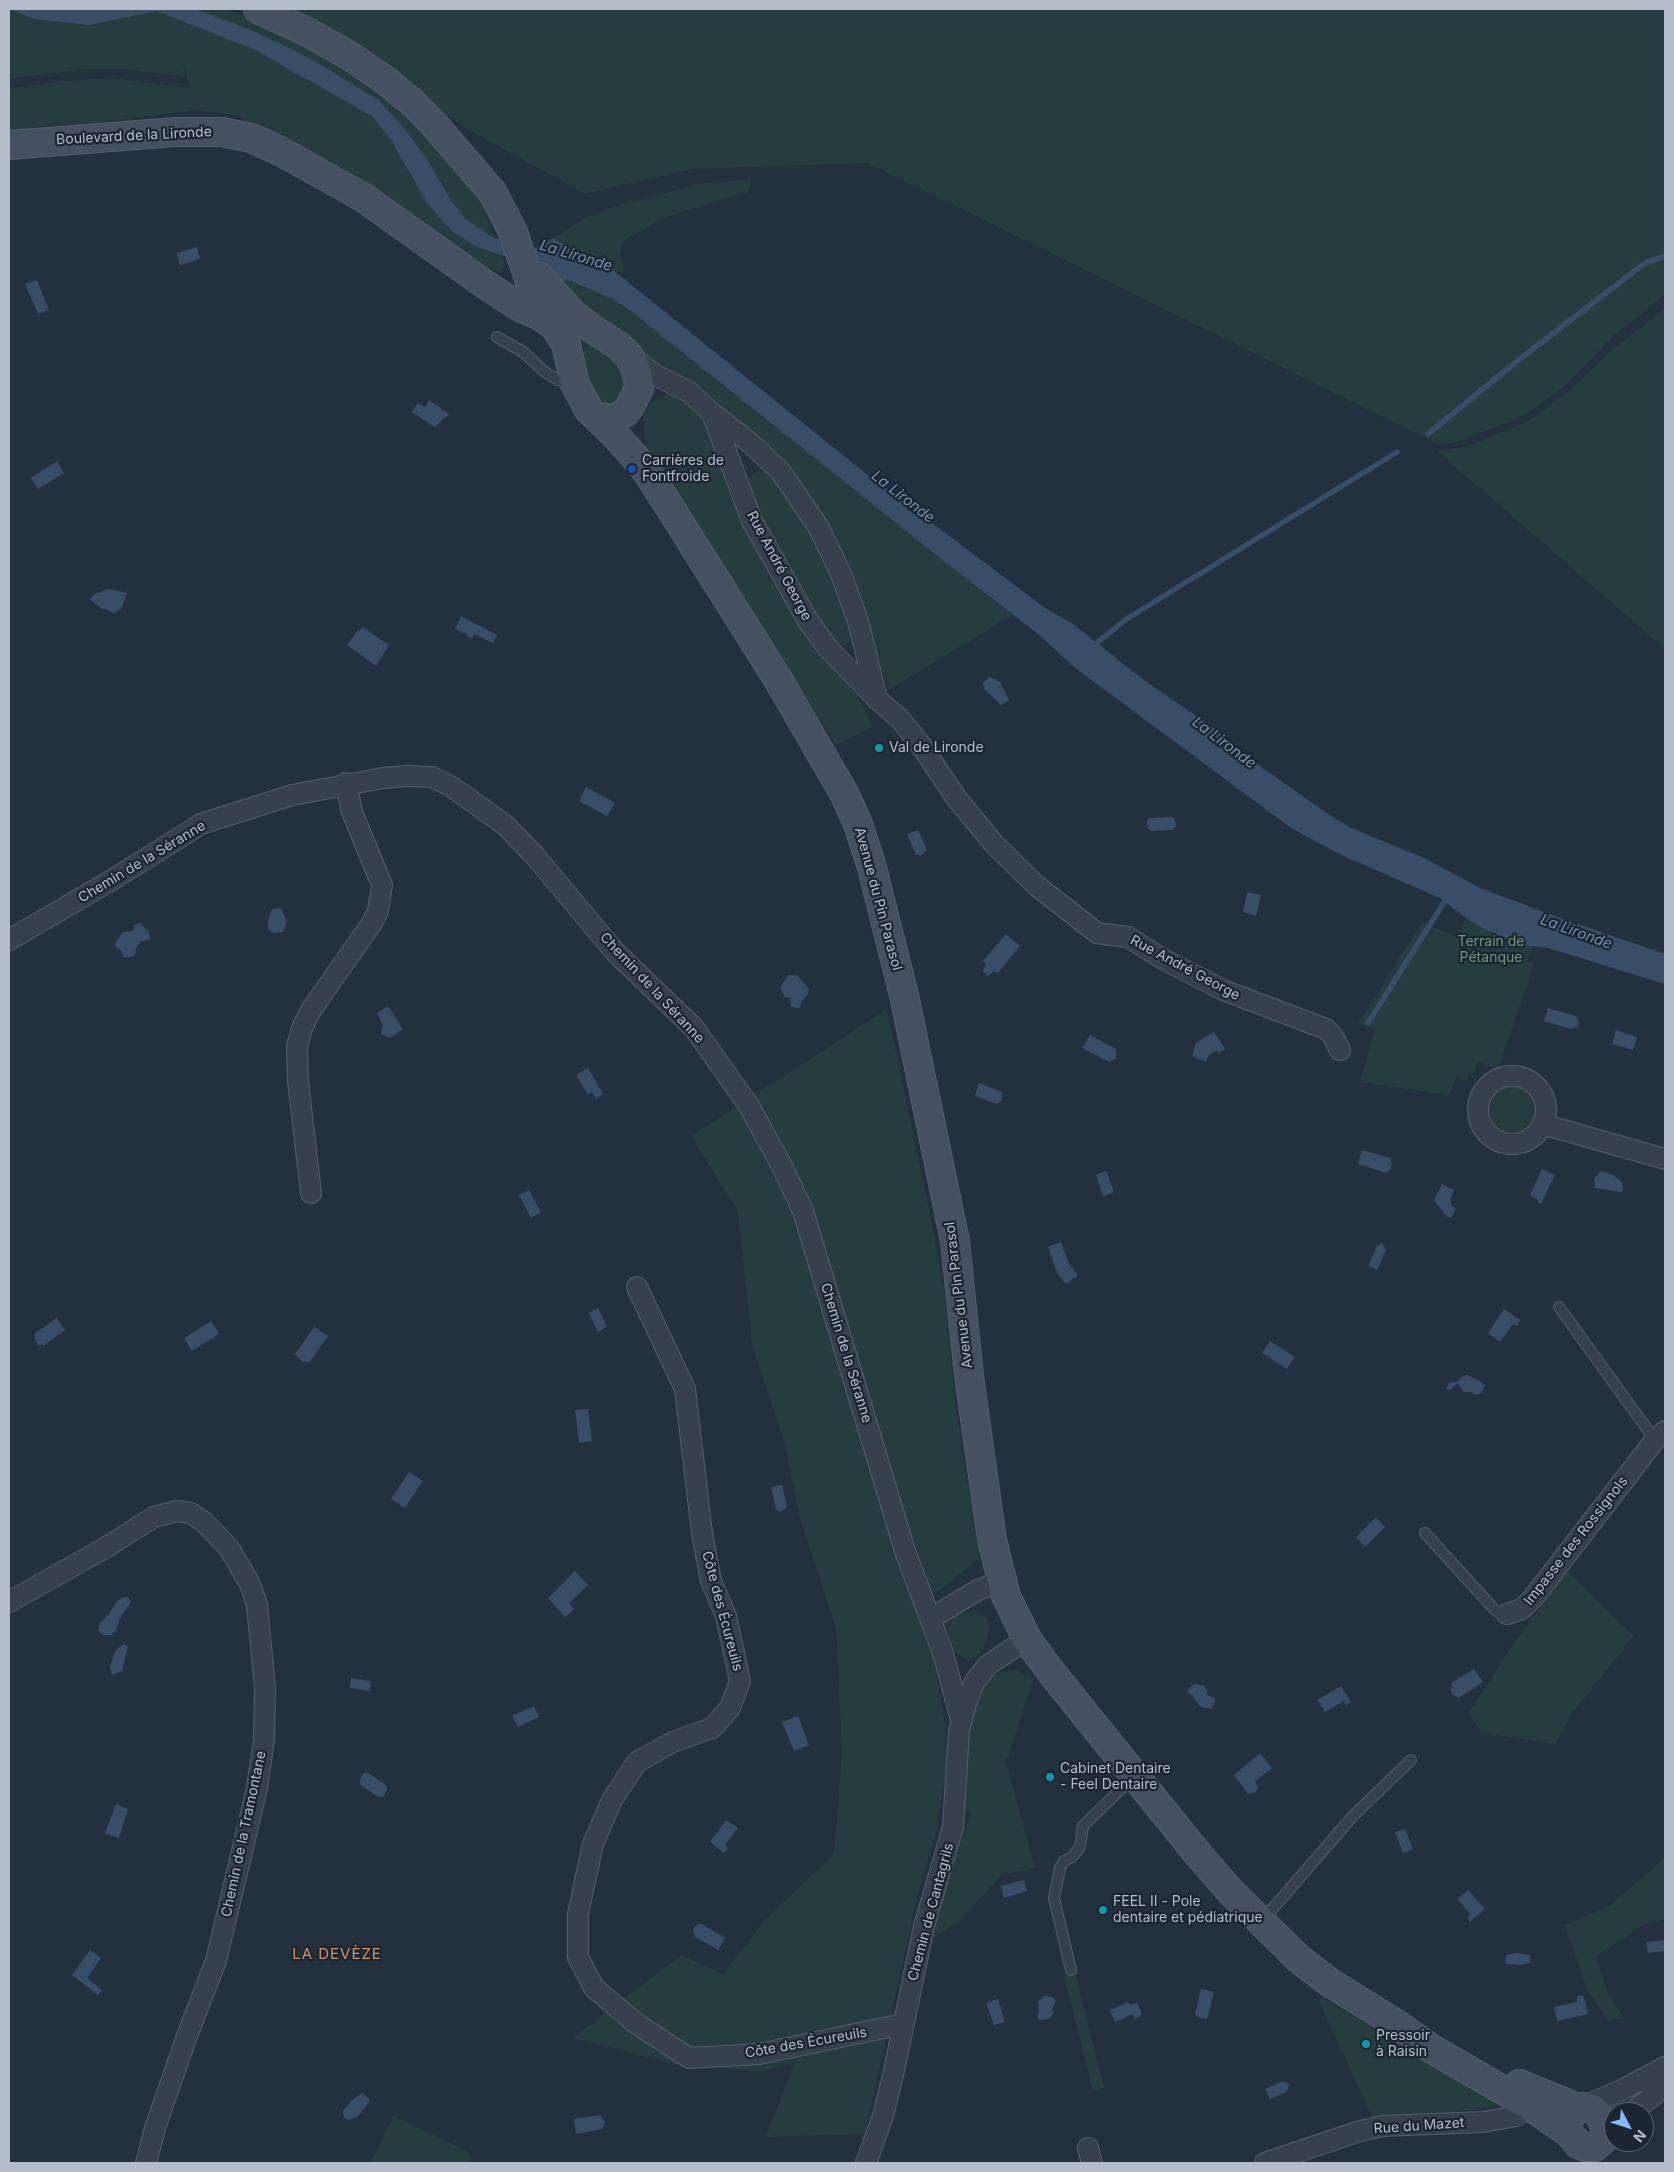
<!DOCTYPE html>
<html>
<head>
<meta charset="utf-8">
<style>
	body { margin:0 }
	#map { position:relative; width:1674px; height:2172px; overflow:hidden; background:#23303e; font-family:Inter,sans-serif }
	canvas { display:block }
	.frame { position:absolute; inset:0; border:10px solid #b3bcc9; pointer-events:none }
	.north { position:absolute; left:1604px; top:2102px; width:50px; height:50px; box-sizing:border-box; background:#1c2633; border:1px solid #58626f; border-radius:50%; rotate:130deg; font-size:14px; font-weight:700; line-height:20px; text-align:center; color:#b3bcc9 }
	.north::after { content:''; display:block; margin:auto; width:18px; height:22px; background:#88b8f9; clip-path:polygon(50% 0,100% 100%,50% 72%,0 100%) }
</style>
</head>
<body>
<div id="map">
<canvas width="1674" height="2172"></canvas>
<div class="frame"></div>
<div class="north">N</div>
</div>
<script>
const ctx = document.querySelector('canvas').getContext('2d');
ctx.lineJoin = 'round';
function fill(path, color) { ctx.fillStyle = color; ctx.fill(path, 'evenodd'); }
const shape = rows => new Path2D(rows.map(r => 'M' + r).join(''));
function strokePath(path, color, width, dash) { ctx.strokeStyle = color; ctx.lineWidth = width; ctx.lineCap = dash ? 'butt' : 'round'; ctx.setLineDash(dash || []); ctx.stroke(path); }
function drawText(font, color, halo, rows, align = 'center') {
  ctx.font = font + ' Inter,sans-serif'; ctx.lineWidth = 4.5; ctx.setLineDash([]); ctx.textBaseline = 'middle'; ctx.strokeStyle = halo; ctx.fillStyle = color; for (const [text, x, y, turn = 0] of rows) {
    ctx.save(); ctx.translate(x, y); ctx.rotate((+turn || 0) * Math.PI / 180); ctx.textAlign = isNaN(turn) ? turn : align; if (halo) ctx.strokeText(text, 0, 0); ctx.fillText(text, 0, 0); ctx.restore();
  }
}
fill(shape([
	[9,9,226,9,286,32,343,64,412,117,481,192,486,216,506,265,500,272,485,267,377,192,258,134,241,116,197,110,104,122,42,126,9,131,9,89,62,81,112,78,190,88,183,61,185,77,125,69,87,69,9,79],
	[286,9,1665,9,1665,295,1614,336,1564,387,1531,411,1517,419,1467,438,1452,443,1438,444,868,163,693,169,585,194,467,129,448,116,424,94,333,32],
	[751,179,748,192,666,217,623,241,620,255,625,272,546,267,538,248,586,217,616,206,698,184],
	[561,280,568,280,613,299,632,312,1012,615,889,690,868,627,825,522,556,282],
	[1665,308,1665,649,1437,451,1466,447,1528,421,1567,393,1607,354],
	[593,342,605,343,626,376,625,397,605,411,590,394,581,355,586,347],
	[668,393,682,398,707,424,731,491,769,578,816,648,857,696,873,727,836,745,793,676,774,650,645,451,643,414,653,401],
	[758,471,766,471,786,488,831,572,854,635,851,641,846,645,838,643,829,636,767,534,746,484,749,477],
	[1466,918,1484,929,1522,945,1533,947,1527,961,1534,964,1498,1069,1478,1062,1473,1075,1469,1073,1466,1080,1457,1077,1449,1095,1360,1082,1375,1028,1358,1024,1422,922,1457,937],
	[887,1009,928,1204,945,1297,955,1400,979,1559,916,1609,935,1665,946,1731,946,1768,937,1830,918,1893,865,2134,766,2137,795,2062,760,2072,674,2064,573,2038,681,1955,723,1974,763,1922,834,1854,842,1753,836,1629,800,1518,785,1444,752,1345,738,1212,691,1136],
	'1486 1110a25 25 0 1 1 50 0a25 25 0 1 1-50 0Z',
	[1567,1570,1634,1636,1570,1716,1555,1744,1482,1733,1468,1714,1509,1650],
	[967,1612,982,1614,987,1618,990,1630,982,1651,971,1660,966,1660,955,1652,950,1640,948,1629,954,1615],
	[1014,1669,1030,1676,1033,1680,1008,1757,1003,1764,1006,1763,1035,1868,1002,1875,958,1923,923,1943,971,1813,963,1809,966,1731,978,1696,995,1674],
	[1665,1857,1665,1919,1645,1924,1596,1956,1608,1994,1624,2018,1608,2021,1587,1989,1565,1925,1611,1905],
	[1075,1973,1104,2088,1093,2091,1064,1976],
	[1323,1998,1495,2102,1496,2106,1475,2110,1373,2119,1319,2001],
	[1648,2088,1623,2112,1614,2112,1614,2119,1607,2105],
	[393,2116,467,2151,472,2163,371,2162]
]), '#253d3f');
fill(shape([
	[9,9,195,9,256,32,313,60,380,101,408,133,428,161,452,202,466,219,492,237,536,248,553,238,584,258,593,254,859,468,1045,608,1073,624,1141,678,1215,729,1260,766,1325,812,1351,828,1424,858,1480,888,1552,915,1665,954,1665,984,1548,948,1522,945,1484,929,1466,918,1440,898,1341,855,1291,828,1074,667,1038,634,945,562,632,312,613,299,568,280,556,282,546,269,476,247,451,230,427,203,391,140,372,116,255,50,157,11,89,25,34,19],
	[197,247,200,259,180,265,177,253],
	[37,280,49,310,38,314,25,284],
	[429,400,449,414,435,427,412,412,418,403,425,407],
	[57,461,64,473,38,489,31,478],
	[109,589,127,593,121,609,113,613,104,608,103,610,90,599,95,594],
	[461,616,497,635,493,643,474,634,472,639,466,636,467,634,455,629],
	[362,627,389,645,376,666,347,645,358,630,360,631],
	[990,677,1000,682,1009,700,1001,705,984,689,983,682],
	[586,787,615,803,607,816,579,801],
	[1173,817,1175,820,1176,826,1173,830,1151,831,1148,828,1147,821,1150,818],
	[918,830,927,850,922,855,916,855,907,834],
	[1247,892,1261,895,1256,916,1243,912],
	[281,908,287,921,283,932,273,933,268,929,268,920,272,909],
	[140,923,149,932,150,939,140,942,136,949,135,956,124,958,121,951,115,946,116,942,123,932,133,931,134,925],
	[1006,934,1020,946,998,973,994,971,988,976,983,971,986,963,983,961],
	[788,975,797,975,809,989,808,994,802,1001,799,1008,791,1007,790,998,785,997,780,988],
	[388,1006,403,1029,390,1038,381,1034,383,1025,377,1013],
	[1548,1008,1576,1016,1579,1023,1577,1027,1570,1029,1544,1021],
	[1616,1030,1637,1037,1633,1050,1612,1044],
	[1214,1032,1225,1049,1219,1053,1217,1050,1209,1055,1206,1062,1192,1056,1196,1043],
	[1090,1035,1116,1049,1116,1058,1109,1062,1082,1048],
	[588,1068,603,1094,596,1099,592,1092,588,1095,576,1075],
	[979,1083,1002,1092,1002,1100,997,1104,975,1096],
	[1362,1150,1390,1158,1392,1163,1390,1170,1386,1173,1358,1164],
	[1542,1169,1555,1175,1541,1204,1538,1202,1538,1200,1530,1195],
	[1106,1171,1114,1192,1103,1196,1096,1175],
	[1601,1171,1613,1175,1622,1182,1623,1190,1621,1192,1595,1188,1594,1179],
	[1442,1184,1454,1190,1450,1200,1452,1206,1456,1208,1451,1218,1446,1216,1434,1200],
	[529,1190,541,1212,531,1218,519,1195],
	[1061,1242,1069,1264,1078,1275,1066,1284,1057,1273,1048,1247],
	[1382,1243,1386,1250,1377,1270,1368,1266,1377,1246],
	[598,1308,607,1327,598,1332,589,1313],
	[1504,1309,1520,1320,1517,1326,1512,1325,1500,1342,1488,1333],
	[57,1318,65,1330,43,1346,42,1344,39,1346,34,1338,36,1336,34,1334],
	[211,1321,219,1334,192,1351,184,1338],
	[314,1327,328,1336,309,1363,306,1361,303,1363,295,1354],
	[1270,1341,1295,1357,1287,1369,1262,1353],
	[1467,1375,1482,1382,1485,1386,1481,1393,1476,1395,1471,1392,1464,1392,1458,1383,1450,1390,1446,1389,1449,1383,1456,1382,1463,1376],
	[588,1409,592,1441,579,1443,575,1410],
	[409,1472,423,1481,405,1508,391,1499],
	[782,1485,787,1507,780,1512,776,1509,771,1487],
	[1376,1517,1385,1527,1365,1547,1356,1537],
	[575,1571,588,1585,569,1603,574,1609,565,1617,548,1598],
	[125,1597,128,1597,131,1602,120,1618,116,1631,111,1635,103,1635,98,1630,100,1623,109,1614,117,1601],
	[124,1644,128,1647,122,1671,112,1675,110,1667,115,1651],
	[1474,1669,1483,1682,1459,1698,1453,1695,1450,1690,1452,1687,1451,1683],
	[351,1678,371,1681,370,1691,350,1688],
	[1196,1684,1204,1686,1207,1690,1207,1695,1216,1699,1211,1709,1201,1707,1194,1699,1193,1695,1187,1693,1190,1687],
	[1341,1686,1351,1702,1346,1705,1344,1701,1325,1712,1317,1700],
	[534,1706,539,1717,518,1727,512,1716],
	[798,1716,809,1745,794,1751,782,1722],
	[1260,1753,1272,1768,1255,1781,1258,1787,1256,1792,1248,1794,1234,1775],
	[364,1773,368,1773,386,1785,387,1790,383,1797,378,1797,360,1784,360,1779],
	[116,1804,128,1809,119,1838,105,1833],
	[726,1820,738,1828,725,1845,728,1848,724,1853,710,1842],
	[1405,1829,1413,1849,1403,1853,1395,1832],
	[1024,1880,1027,1891,1004,1898,1001,1886],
	[1468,1890,1485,1909,1470,1922,1467,1918,1471,1915,1457,1899],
	[698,1924,702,1924,725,1938,718,1950,694,1936,693,1929],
	[1665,1940,1665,1951,1648,1953,1646,1942],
	[90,1950,101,1958,87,1978,102,1990,98,1995,72,1975],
	[1516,1953,1530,1955,1530,1963,1520,1965,1506,1964,1506,1955],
	[1201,1989,1214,1992,1207,2019,1197,2017,1195,2014],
	[1583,1995,1588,2014,1557,2021,1554,2007,1577,2002,1577,1996],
	[1044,1996,1052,1997,1056,2001,1052,2010,1054,2013,1049,2019,1039,2020,1037,2017,1039,2011,1038,2002],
	[998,1999,1005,2022,994,2025,986,2003],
	[1128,2002,1130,2005,1137,2002,1142,2015,1135,2019,1133,2014,1115,2022,1110,2010],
	[1283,2081,1289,2084,1287,2092,1270,2099,1265,2089],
	[363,2093,370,2101,357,2117,348,2120,344,2117,343,2111,353,2099],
	[600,2115,605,2122,602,2129,576,2134,574,2119]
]), '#384e67');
strokePath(shape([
	[1428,434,1516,362,1645,263,1665,256],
	[1092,647,1125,620,1397,452],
	[1368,1023,1448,896]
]), '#384e67', 5.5);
const lane = shape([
	[497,337,523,352,545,372,558,380,572,383],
	[1559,1307,1655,1440],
	[1425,1533,1494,1609,1500,1613,1507,1614],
	[1261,1922,1353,1816,1411,1760],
	[1071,1970,1054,1898,1060,1868,1064,1861,1072,1857,1080,1847,1083,1826,1122,1788,1135,1779]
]);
const street = shape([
	[629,356,657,376,689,392,712,413],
	[877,699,858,621,841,574,819,528,781,472,749,442,712,413,752,521,807,619,827,647,877,699,900,719,920,744,957,799,995,845,1037,886,1097,933,1128,937,1163,959,1223,990,1326,1029,1332,1035,1340,1050],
	[9,940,112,880,201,824,292,795,383,778,407,776,432,777,452,787,505,825,535,856,615,952,694,1028,749,1106,783,1168,803,1211,905,1551,943,1653,961,1720],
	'1478 1110a34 34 0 1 1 68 0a34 34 0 1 1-68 0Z',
	[1542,1124,1665,1159],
	[311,1193,298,1081,297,1046,302,1028,311,1010,372,923,378,911,382,885,352,812,346,783],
	[637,1287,685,1389,702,1533,711,1581,726,1616,740,1681,730,1708,712,1728,673,1742,637,1762,612,1800,593,1844,578,1914,578,1957,594,1988,637,2024,689,2058,759,2054,903,2024],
	[9,1602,105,1548,154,1517,177,1511,191,1513,204,1522,229,1548,250,1584,257,1605,265,1688,264,1740,257,1788,216,1961,188,2033,156,2125,146,2163],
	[1507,1614,1522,1609,1533,1598,1655,1440,1665,1431],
	[931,1616,940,1613,978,1590,1001,1581],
	[1583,2107,1626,2088,1665,2067],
	[1633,2112,1665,2086],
	[1088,2148,1092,2163],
	[866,2163,883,2116,894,2071,924,1926,953,1827,959,1731,967,1700,975,1681,988,1665,1027,1639],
	[1265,2163,1357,2132,1382,2126,1483,2122,1517,2116,1527,2104,1530,2093]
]);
const secondary = shape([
	[258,9,309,33,350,56,385,80,413,103,432,122,493,193,513,232,534,294,566,344,575,384,589,410,614,434,632,454,647,472,669,506,779,681,845,795,858,824,871,864,904,995,955,1241,969,1376,992,1540,1006,1596,1027,1639,1051,1672,1197,1853,1230,1891,1299,1959,1329,1982,1398,2025,1432,2049,1527,2104,1568,2132],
	[9,145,176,132,222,132,251,138,280,151,364,198,486,285,518,306,540,316,552,324],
	[539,277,573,314,591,328,619,346,629,356,634,365,638,377,639,389,629,408,625,413,612,419,595,416],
	[1519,2084,1578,2108],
	[1583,2107,1593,2109,1598,2114,1606,2127,1603,2140,1595,2147,1585,2147,1578,2144,1568,2132,1568,2124,1571,2115,1578,2108,1583,2107]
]);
strokePath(lane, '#555f6c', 12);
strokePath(street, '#555f6c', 22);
strokePath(secondary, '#555f6c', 30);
strokePath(lane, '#37414e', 10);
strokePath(street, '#37414e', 20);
strokePath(secondary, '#455161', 28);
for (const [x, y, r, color] of [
	[632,469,5,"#1a4fb4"],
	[879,748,5,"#0f9aa8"],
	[1050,1777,5,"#0f9aa8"],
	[1103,1910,5,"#0f9aa8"],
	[1366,2044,5,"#0f9aa8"]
]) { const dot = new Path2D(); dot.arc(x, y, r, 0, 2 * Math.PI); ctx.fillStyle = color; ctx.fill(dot); strokePath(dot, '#1c2633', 2); }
drawText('14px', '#b3bcc9', '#1c2633', [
	["Boulevard de la Lironde",134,136,-3],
	["Rue André George",779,566,62],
	["Chemin de la Séranne",142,862,-31],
	["Avenue du Pin Parasol",878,899,75],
	["Rue André George",1185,968,28],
	["Chemin de la Séranne",652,988,47],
	["Avenue du Pin Parasol",959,1295,-97],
	["Chemin de la Séranne",846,1353,73],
	["Impasse des Rossignols",1576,1541,-52],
	["Côte des Écureuils",722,1611,75],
	["Chemin de la Tramontane",244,1834,-78],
	["Chemin de Cantagrils",931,1912,-75],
	["Côte des Écureuils",806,2043,-10],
	["Rue du Mazet",1419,2126,-4]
]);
drawText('14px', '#b3bcc9', '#1c2633', [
	["Carrières de",642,461],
	["Fontfroide",642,477],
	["Val de Lironde",889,748],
	["Cabinet Dentaire",1060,1769],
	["- Feel Dentaire",1060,1785],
	["FEEL II - Pole",1113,1902],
	["dentaire et pédiatrique",1113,1918],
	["Pressoir",1376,2036],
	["à Raisin",1376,2052]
], 'left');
drawText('14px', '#6a9a73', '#1c2633', [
	["Terrain de",1491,942],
	["Pétanque",1491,958]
]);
drawText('italic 15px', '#738eac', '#1c2633', [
	["La Lironde",576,256,17],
	["La Lironde",903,497,38],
	["La Lironde",1224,743,37],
	["La Lironde",1576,932,20]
]);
ctx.letterSpacing = '1px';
drawText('15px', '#d69061', '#1c2633', [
	["LA DEVÈZE",337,1954]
]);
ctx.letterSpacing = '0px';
</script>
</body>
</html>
